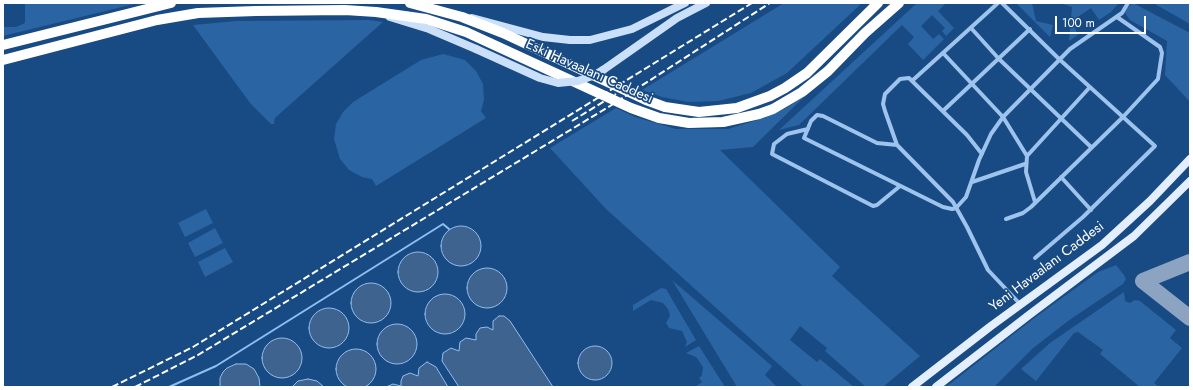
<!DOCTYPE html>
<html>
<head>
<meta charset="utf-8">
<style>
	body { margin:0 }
	#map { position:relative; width:1193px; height:390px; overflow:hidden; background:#184a84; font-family:Jost,sans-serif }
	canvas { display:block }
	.frame { position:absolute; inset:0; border:4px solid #fff; pointer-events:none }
	.scale { position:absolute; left:1055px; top:16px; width:91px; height:18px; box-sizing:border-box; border:2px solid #fff; border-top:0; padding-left:5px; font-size:12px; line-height:14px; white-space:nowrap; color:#fff; -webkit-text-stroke:3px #184a84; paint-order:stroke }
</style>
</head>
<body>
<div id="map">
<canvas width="1193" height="390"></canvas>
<div class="frame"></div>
<div class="scale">100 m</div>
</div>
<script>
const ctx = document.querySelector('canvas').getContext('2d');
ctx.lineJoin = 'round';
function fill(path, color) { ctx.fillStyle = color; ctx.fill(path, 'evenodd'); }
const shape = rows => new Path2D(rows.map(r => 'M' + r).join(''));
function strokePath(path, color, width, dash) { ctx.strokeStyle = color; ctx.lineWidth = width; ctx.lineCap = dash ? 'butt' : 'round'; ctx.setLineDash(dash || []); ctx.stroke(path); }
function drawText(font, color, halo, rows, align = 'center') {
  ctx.font = font + ' Jost,sans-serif'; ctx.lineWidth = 3.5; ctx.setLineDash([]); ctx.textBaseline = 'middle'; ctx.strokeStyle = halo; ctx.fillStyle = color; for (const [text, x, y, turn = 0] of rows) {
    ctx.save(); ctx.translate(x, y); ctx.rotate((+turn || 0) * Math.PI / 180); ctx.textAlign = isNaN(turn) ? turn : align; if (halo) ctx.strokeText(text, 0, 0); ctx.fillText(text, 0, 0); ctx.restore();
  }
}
fill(shape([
	[25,3,138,3,3,36,3,27,16,27,25,23],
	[784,3,862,3,787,73,751,93,718,101,688,102,662,97,642,90],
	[917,3,946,3,938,11,954,28,946,36,942,31,945,28,932,15,921,26,933,39,939,34,944,39,923,60,908,44,914,37,902,25,799,125,779,130],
	[1016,3,1032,3,1036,21,1053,25,1050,37],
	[1060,3,1119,3,1111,12,1099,20,1091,8,1072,21,1078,35,1069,41,1072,7],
	[1133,3,1190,33,1190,102,1165,75,1167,41,1130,20,1125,13,1127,8],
	[1153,3,1190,3,1190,24],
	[369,20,383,22,275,118,274,124,271,124,250,103,193,25,236,21],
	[443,54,465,60,476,71,483,84,484,100,481,111,486,118,376,186,372,179,362,177,349,170,340,159,334,139,336,124,343,112,353,102,421,60],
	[807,94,753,147,720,150,840,267,832,276,920,356,883,387,866,387,825,351,827,348,800,326,790,340,817,362,820,359,854,387,804,387,606,209,550,148,616,108,635,117,676,129,728,129,764,118,786,108],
	[206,209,213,223,185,237,178,223],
	[215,228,223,243,195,257,188,243],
	[225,248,233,262,205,277,198,262],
	[1116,265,1124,275,1126,279,1123,284,1068,321,1032,349,994,387,946,387,1033,319,1098,272],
	[672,280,772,366,765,375,777,387,737,387],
	[661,288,666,289,696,340,685,347,687,342,682,331,669,328,666,323,670,316,668,309,663,303,651,300,633,311,633,305],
	[1124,292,1125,301,1130,303,1135,300,1140,301,1176,330,1170,338,1182,348,1154,383,1159,387,1140,387,1100,354,1103,350,1078,332,1074,333,1036,381,1021,369,1050,343],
	[699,346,725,387,695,387,702,382,699,378,702,375,703,367,696,357,686,353]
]), '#2b64a3');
const water = shape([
	'441 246a20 20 0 1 1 40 0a20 20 0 1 1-40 0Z',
	'398 272a20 20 0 1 1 40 0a20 20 0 1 1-40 0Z',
	'467 288a20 20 0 1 1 40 0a20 20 0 1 1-40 0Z',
	'351 303a20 20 0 1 1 40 0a20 20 0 1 1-40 0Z',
	'425 314a20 20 0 1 1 40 0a20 20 0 1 1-40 0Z',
	'309 328a20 20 0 1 1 40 0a20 20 0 1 1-40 0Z',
	[499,316,504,316,510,321,553,387,459,387,442,361,443,353,451,348,459,351,460,342,466,338,476,340,476,334,480,328,487,327,493,330,493,321,499,316],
	'377 344a20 20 0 1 1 40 0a20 20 0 1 1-40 0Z',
	'262 358a20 20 0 1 1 40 0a20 20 0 1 1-40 0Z',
	'578 363a17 17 0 1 1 34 0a17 17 0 1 1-34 0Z',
	'336 369a20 20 0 1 1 40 0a20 20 0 1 1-40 0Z',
	[427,362,436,367,448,387,386,387,393,384,401,386,401,381,403,376,410,373,418,376,419,368,427,362],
	[236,364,246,364,254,369,259,378,260,387,220,387,220,378,223,372,227,368,236,364],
	[308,379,317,381,324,387,292,387,298,381,308,379]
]);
fill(water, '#3e638e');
strokePath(water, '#90beef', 1);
strokePath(shape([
	[169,387,216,366,443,224,449,229]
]), '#90beef', 2);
strokePath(shape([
	[1190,262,1143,281,1190,318]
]), '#8ca4c2', 16);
strokePath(shape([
	[1002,3,1059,59,1155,146,1083,217,1035,258],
	[971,28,999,59,1091,147],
	[943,53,1003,117,1027,156],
	[913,80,998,3],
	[944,110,1030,29],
	[808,129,787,134,774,144,772,154,873,206,877,205,900,186],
	[897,145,877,143,823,116,817,115,811,121,804,138,943,207,952,209,956,208,966,197,979,160,991,134,1003,117,1070,49,1122,13,1128,3],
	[982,154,967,135,909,78,900,79,885,94,883,104,885,111,897,145,953,202,967,227,988,270,1020,304],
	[1061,177,1091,210],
	[972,182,1025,164],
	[1035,202,1026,172,1027,156,1090,87],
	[1006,219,1023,213,1031,207,1123,117,1158,79,1162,53,1160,47,1117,17]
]), '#9ec3ec', 4);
strokePath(shape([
	[390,17,429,29,476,49],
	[472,18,543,37,570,40,590,40,632,29,685,3],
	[603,70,677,18,706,3]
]), '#cadff9', 8);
strokePath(shape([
	[912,387,991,326,1102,245,1150,201,1190,159],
	[936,387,1029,315,1134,236,1190,181]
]), '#e3eeff', 8);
strokePath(shape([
	[410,3,462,17,503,33,646,100,665,107,699,112,737,108,770,96,785,88,807,73,878,3],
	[3,45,171,3],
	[3,60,157,20,198,13,256,11,345,10,376,12,426,19,466,32,631,108,659,118,689,123,723,122,759,114,773,109,802,92,828,71,865,33,899,3]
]), '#fff', 10);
strokePath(shape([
	[572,121,616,94],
	[112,387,193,347,752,3],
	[135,387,198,355,610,106,770,3]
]), '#fff', 2, [7, 3]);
strokePath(shape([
	[476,49,540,78,558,83,578,81,595,75,603,70]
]), '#cadff9', 8);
drawText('14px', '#fff', '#184a84', [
	["Eski Havaalanı Caddesi",589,72,24],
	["Yeni Havaalanı Caddesi",1047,267,-37]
]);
</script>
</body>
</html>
